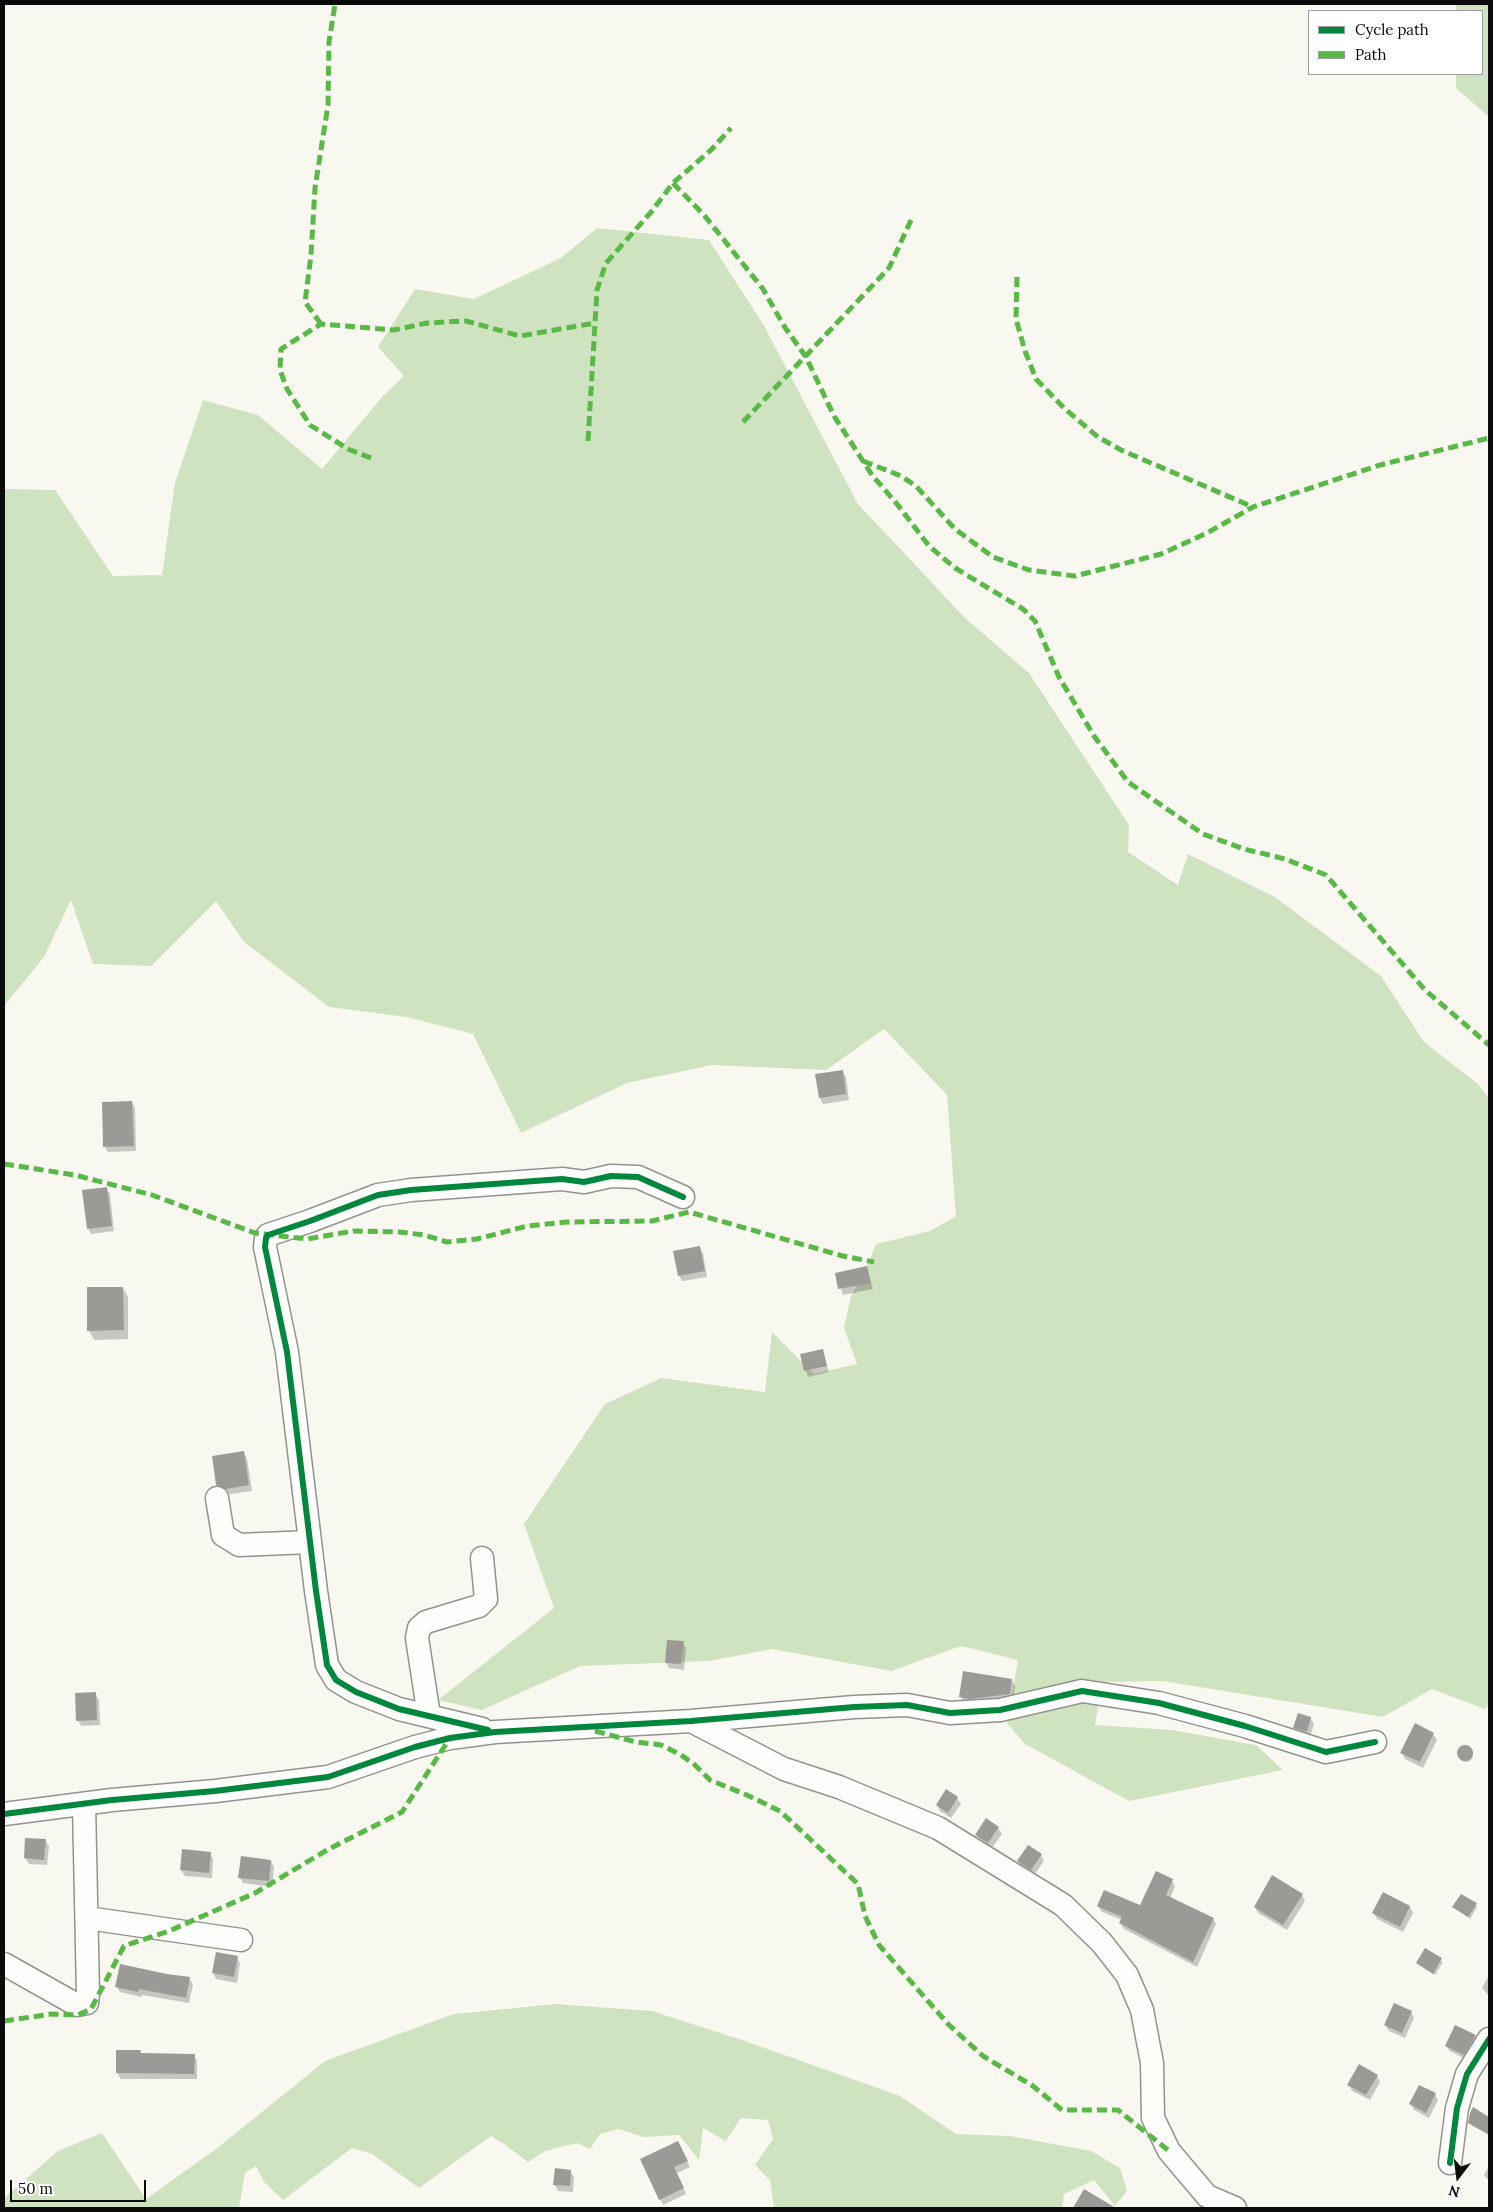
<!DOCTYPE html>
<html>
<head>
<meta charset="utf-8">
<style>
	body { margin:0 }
	#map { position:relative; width:1493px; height:2212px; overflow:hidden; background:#f9f8f0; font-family:Lora,serif }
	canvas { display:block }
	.frame { position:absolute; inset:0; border:5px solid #0b0b0b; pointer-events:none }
	.legend { position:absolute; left:1308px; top:10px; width:175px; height:65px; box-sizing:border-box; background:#fff; border:1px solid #9d9d9d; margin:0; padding:6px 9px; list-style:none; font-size:15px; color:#0b0b0b }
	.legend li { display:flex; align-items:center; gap:10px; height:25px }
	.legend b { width:25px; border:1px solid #9d9d9d }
	.north { position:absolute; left:1433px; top:2152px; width:50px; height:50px; -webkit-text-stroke:4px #fff; paint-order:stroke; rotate:195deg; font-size:14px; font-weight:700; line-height:20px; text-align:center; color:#0b0b0b }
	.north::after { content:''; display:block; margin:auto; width:18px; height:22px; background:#0b0b0b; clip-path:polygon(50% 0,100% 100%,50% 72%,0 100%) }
	.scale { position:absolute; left:10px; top:2180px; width:136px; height:22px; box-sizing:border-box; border:2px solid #0b0b0b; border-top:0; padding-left:6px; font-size:15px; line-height:18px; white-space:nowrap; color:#0b0b0b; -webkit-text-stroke:4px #fff; paint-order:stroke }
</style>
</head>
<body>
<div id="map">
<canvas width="1493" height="2212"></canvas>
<div class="frame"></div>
<ul class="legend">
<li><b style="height:6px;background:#00873e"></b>Cycle path</li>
<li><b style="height:6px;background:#58b947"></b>Path</li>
</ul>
<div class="north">N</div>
<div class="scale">50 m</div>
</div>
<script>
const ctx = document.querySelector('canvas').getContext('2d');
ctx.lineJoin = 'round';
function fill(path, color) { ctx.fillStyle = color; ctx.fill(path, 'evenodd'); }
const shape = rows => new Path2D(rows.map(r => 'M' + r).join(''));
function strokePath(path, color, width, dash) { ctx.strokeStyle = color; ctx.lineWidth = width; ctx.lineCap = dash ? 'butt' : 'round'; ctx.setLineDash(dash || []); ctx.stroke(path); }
fill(shape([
	[1456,4,1489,4,1489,117,1456,88,1456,74,1482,74,1482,11,1456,11],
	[597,228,709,240,763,324,858,504,965,618,1029,673,1129,825,1128,852,1178,885,1188,854,1275,897,1381,976,1424,1042,1478,1084,1489,1098,1489,1703,1485,1709,1432,1689,1383,1717,1163,1681,1102,1682,1095,1725,1172,1730,1256,1745,1283,1770,1129,1801,1025,1744,1007,1723,1018,1660,961,1646,891,1671,772,1649,709,1661,580,1666,482,1710,438,1700,554,1608,524,1524,605,1404,661,1378,765,1392,772,1332,814,1374,857,1364,844,1328,851,1296,867,1266,876,1244,930,1231,956,1216,947,1095,884,1029,826,1070,712,1065,627,1083,521,1133,473,1034,407,1017,329,1007,244,942,216,901,151,966,93,964,71,900,44,957,4,1006,4,489,55,490,113,576,162,575,175,483,203,400,258,415,322,469,383,396,404,376,378,347,415,289,474,299,561,258],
	[555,2004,652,2011,742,2040,900,2096,956,2134,1010,2136,1091,2151,1120,2168,1127,2191,1115,2206,1094,2180,1064,2194,1062,2208,774,2208,770,2180,755,2165,773,2139,768,2120,741,2118,726,2141,703,2128,699,2160,679,2135,644,2137,618,2129,600,2134,590,2149,577,2143,545,2151,528,2162,504,2144,491,2136,419,2188,372,2154,352,2148,283,2200,264,2182,256,2166,245,2173,239,2208,4,2208,4,2198,58,2151,102,2133,146,2199,216,2149,325,2061,454,2014]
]), '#d0e3c1');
fill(shape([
	[842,1071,846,1077,849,1100,823,1104,820,1098,817,1075],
	[132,1102,135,1108,136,1151,108,1152,104,1146],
	[106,1188,110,1194,114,1231,91,1234,88,1228],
	[699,1248,703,1253,707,1277,682,1281,679,1275],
	[867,1268,873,1289,843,1295,837,1274],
	[123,1288,128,1297,128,1339,94,1340,89,1330],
	[822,1350,829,1372,808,1377,801,1355],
	[243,1452,247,1458,252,1491,230,1494,221,1491,218,1485],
	[683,1643,686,1648,684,1670,669,1668,666,1662],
	[1012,1680,1015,1686,1013,1700,964,1703,961,1697],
	[95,1694,99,1700,100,1725,81,1726,78,1720],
	[1299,1715,1311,1719,1314,1724,1310,1737,1298,1733,1294,1728],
	[1433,1734,1437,1740,1423,1768,1405,1759,1402,1753],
	'1459 1755a7 7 0 1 1 14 0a7 7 0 1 1-14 0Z',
	[957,1798,961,1804,951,1818,940,1811,937,1805],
	[998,1828,1002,1834,992,1848,980,1841,977,1835],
	[45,1840,49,1846,47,1865,29,1864,25,1858],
	[183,1851,210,1853,213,1859,212,1878,185,1876,181,1870],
	[1041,1855,1044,1861,1034,1875,1022,1867,1018,1861],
	[271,1861,274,1867,272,1887,243,1883,240,1878],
	[1172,1880,1175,1886,1170,1899,1213,1919,1216,1924,1197,1967,1124,1929,1120,1923,1122,1920,1102,1912,1098,1906,1141,1907],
	[1383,1894,1410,1907,1413,1913,1403,1932,1377,1919,1374,1913],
	[1302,1895,1305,1901,1287,1930,1258,1913,1255,1907],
	[1476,1904,1477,1907,1470,1919,1454,1907],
	[1425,1950,1443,1962,1435,1975,1417,1963],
	[237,1958,240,1963,237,1983,216,1979,213,1973],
	[1489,1975,1489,1996,1482,1988],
	[166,1976,189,1978,193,1984,189,2003,142,1995,141,1997,120,1992,116,1986],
	[1411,2012,1414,2018,1405,2038,1389,2031,1385,2025],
	[1475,2036,1478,2042,1467,2060,1450,2051,1446,2046],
	[140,2051,142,2054,194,2055,197,2061,197,2079,121,2079,117,2073],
	[1377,2076,1380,2082,1370,2100,1352,2091,1349,2085],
	[1435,2094,1438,2100,1429,2118,1414,2110,1411,2104],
	[681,2149,690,2167,677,2173,686,2194,663,2205,660,2199],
	[1489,2166,1489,2181,1484,2175],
	[570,2171,574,2177,573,2192,558,2191,555,2185]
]), '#0003');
fill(shape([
	[843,1070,846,1094,819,1098,815,1074],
	[132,1101,134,1146,103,1147,102,1102],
	[107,1187,112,1226,87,1229,82,1190],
	[700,1246,705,1271,678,1276,673,1251],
	[867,1266,871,1283,838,1289,835,1273],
	[87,1287,123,1287,124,1330,87,1331],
	[823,1349,827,1366,804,1371,800,1354],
	[244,1451,249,1485,226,1489,216,1485,212,1456],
	[667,1640,684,1641,681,1664,665,1663],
	[963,1671,1012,1679,1010,1694,970,1699,959,1697],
	[96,1692,97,1720,76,1721,75,1693],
	[1298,1713,1311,1717,1307,1732,1293,1728],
	[1415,1723,1434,1733,1420,1762,1400,1753],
	'1457 1753a8 8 0 1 1 16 0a8 8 0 1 1-16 0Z',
	[946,1789,958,1797,948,1813,936,1805],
	[986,1818,999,1827,988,1843,975,1835],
	[25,1838,46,1839,44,1860,24,1858],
	[1028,1845,1042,1854,1031,1870,1017,1861],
	[182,1849,211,1852,209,1873,180,1870],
	[241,1856,271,1860,269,1881,238,1878],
	[1156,1871,1173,1879,1166,1895,1214,1918,1193,1962,1119,1923,1122,1917,1097,1906,1104,1890,1140,1905],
	[1272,1875,1303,1894,1283,1925,1254,1907],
	[1383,1892,1410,1906,1400,1927,1372,1913],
	[1461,1894,1477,1903,1468,1917,1452,1907],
	[1425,1948,1442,1958,1433,1974,1416,1963],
	[216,1952,238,1956,234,1977,212,1973],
	[120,1964,167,1974,190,1977,186,1998,139,1989,138,1992,115,1987],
	[1394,2003,1412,2011,1402,2033,1384,2025],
	[1455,2025,1476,2035,1464,2055,1445,2046],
	[116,2050,141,2050,140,2053,195,2054,194,2074,116,2073],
	[1359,2064,1378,2075,1366,2095,1347,2085],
	[1419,2085,1436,2093,1426,2113,1409,2104],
	[1473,2107,1489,2117,1489,2135,1468,2123,1470,2113],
	[678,2141,688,2161,674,2167,684,2188,659,2200,640,2159],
	[555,2168,571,2170,570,2186,553,2185],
	[1084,2189,1116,2208,1073,2208]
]), '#9c9a96');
const minor = shape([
	[217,1498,223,1535,239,1545,310,1542],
	[429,1716,417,1638,419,1628,426,1622,479,1606,486,1599,482,1558],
	[691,1721,784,1769,839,1787,938,1828,1063,1905,1102,1943,1127,1975,1142,2010,1152,2063,1153,2118,1169,2151,1207,2196,1235,2208],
	[482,1729,399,1709,356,1692,336,1680,327,1665,316,1591,287,1352,265,1247,266,1238,268,1235,310,1221,378,1195,411,1190,562,1179,584,1182,611,1176,638,1177,683,1197],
	[4,1814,112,1800,215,1791,328,1777,415,1747,450,1738,495,1732,691,1721,854,1707,907,1705,950,1713,1000,1710,1082,1691,1159,1703,1245,1726,1326,1752,1375,1742],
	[87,1918,241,1940],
	[4,1964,77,2005,87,2003,88,1994,84,1804],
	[1450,2163,1457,2108,1467,2074,1489,2039]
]);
strokePath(minor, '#92928e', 25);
strokePath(minor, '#fefefd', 22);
strokePath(shape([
	[673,183,704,215,763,289,784,326,806,357,834,416,872,475,897,504,929,546,955,568,1023,609,1035,621,1059,677,1094,736,1128,782,1203,834,1244,849,1285,859,1326,875,1425,990,1489,1045],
	[1017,277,1016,319,1025,351,1036,379,1064,408,1098,437,1121,450,1253,507],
	[321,324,305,302,311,255,315,188,328,105,329,42,335,4],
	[743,422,889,268,912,218],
	[588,441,597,290,606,263,652,211,673,183,711,150,731,128],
	[371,458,348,449,310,425,287,389,280,370,281,349,321,324,394,330,427,323,466,321,520,336,595,323],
	[863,461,901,476,916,486,955,529,993,557,1029,570,1075,576,1161,554,1207,533,1253,507,1380,465,1489,438],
	[4,1164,75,1175,152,1195,255,1233,307,1239,353,1231,399,1232,424,1235,447,1242,477,1239,527,1226,567,1222,652,1221,689,1212,843,1256,874,1262],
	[595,1731,636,1742,661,1745,681,1755,695,1765,710,1780,747,1795,780,1811,858,1884,865,1916,879,1945,948,2024,983,2056,1033,2086,1062,2110,1118,2110,1169,2151],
	[4,2021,52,2014,78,2015,91,2009,124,1946,169,1931,255,1893,327,1850,402,1812,450,1738]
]), '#58b947', 5, [10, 5]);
strokePath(shape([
	[488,1730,399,1709,356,1692,336,1680,327,1665,316,1591,287,1352,265,1247,266,1238,268,1235,310,1221,378,1195,411,1190,562,1179,584,1182,611,1176,638,1177,683,1197],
	[4,1814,112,1800,215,1791,328,1777,415,1747,450,1738,495,1732,691,1721,854,1707,907,1705,950,1713,1000,1710,1082,1691,1159,1703,1245,1726,1326,1752,1375,1742],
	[1450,2163,1457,2108,1467,2074,1489,2039]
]), '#00873e', 6);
</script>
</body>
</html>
